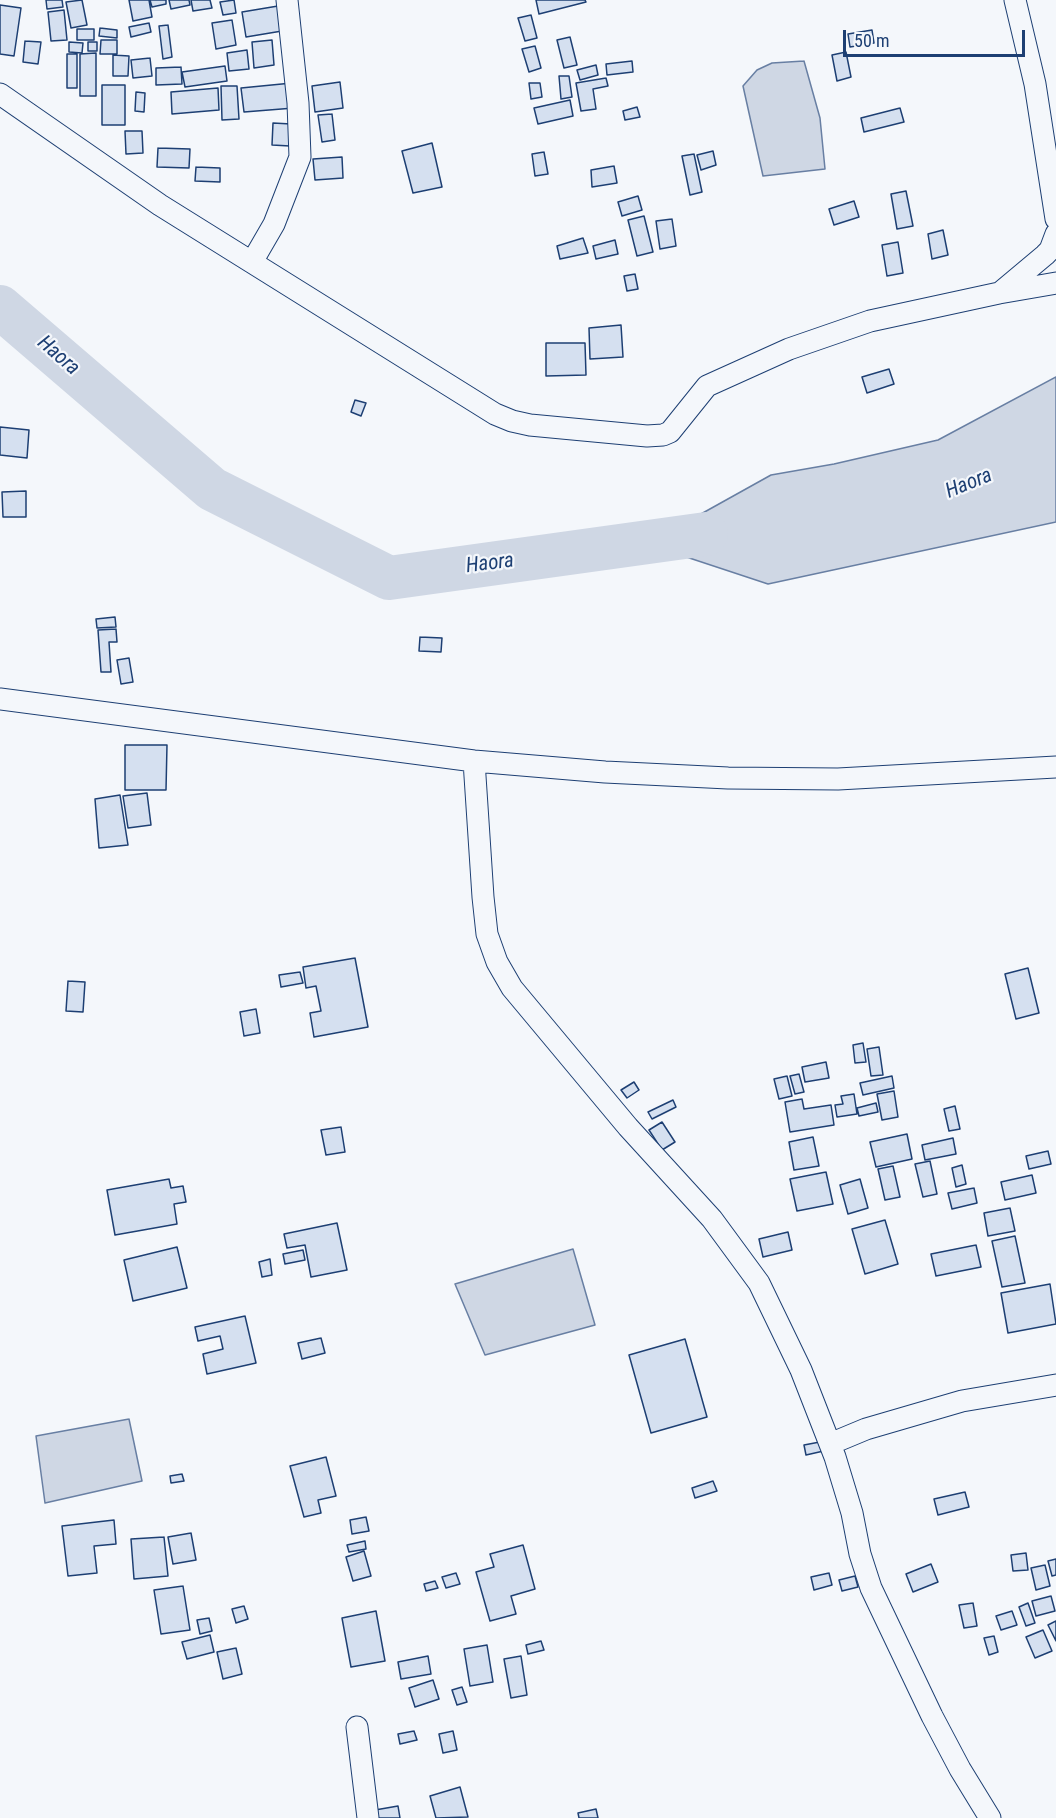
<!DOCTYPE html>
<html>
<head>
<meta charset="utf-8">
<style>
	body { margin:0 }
	#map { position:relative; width:1056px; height:1818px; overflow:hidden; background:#f4f7fb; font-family:"Roboto Condensed",sans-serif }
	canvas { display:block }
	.scale { position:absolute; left:843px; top:30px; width:182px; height:27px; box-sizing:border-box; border:3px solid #1d3f73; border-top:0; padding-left:8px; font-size:18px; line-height:21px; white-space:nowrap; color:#1d3f73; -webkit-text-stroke:4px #f4f7fb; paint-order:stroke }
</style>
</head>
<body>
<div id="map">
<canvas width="1056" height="1818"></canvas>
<div class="scale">50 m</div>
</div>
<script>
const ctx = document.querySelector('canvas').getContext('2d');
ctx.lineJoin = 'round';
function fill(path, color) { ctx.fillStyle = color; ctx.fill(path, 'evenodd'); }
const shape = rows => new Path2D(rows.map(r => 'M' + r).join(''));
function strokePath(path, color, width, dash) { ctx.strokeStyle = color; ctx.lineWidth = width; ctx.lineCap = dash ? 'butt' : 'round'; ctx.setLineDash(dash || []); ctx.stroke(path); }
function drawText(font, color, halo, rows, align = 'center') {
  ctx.font = font + ' "Roboto Condensed",sans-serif'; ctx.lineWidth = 4.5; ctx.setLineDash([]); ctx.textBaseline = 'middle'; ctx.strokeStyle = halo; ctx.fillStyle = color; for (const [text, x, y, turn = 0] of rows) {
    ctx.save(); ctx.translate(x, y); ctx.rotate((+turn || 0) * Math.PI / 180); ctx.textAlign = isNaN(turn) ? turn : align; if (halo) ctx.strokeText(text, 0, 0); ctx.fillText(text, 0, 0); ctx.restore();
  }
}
const water = shape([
	[804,61,820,118,825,169,763,176,743,86,757,70,772,63,804,61],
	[1056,377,1056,522,768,584,647,544,771,475,834,464,938,440,1056,377],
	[573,1249,595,1325,485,1355,455,1284,573,1249],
	[129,1419,142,1481,45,1503,36,1436,129,1419]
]);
fill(water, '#cfd7e4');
strokePath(water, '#687fa3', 1.5);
strokePath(shape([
	[0,307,212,489,389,578,706,534]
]), '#cfd7e4', 44);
const building = shape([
	[46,0,62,0,63,7,47,9,46,0],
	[82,0,87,25,71,28,66,2,82,0],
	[129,0,149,0,152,17,133,21,129,0],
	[150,0,166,0,166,4,152,7,150,0],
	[169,0,189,0,190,5,171,9,169,0],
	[191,0,210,0,212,8,193,11,191,0],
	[234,0,236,13,223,15,220,2,234,0],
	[536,0,585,0,586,2,539,14,536,0],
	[0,5,21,8,14,56,0,54,0,5],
	[278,6,282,31,246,37,242,12,278,6],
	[64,10,67,40,51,41,48,12,64,10],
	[531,15,537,38,525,41,518,18,531,15],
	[232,20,236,45,216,49,212,23,232,20],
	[149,23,151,32,131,37,129,27,149,23],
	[168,25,172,57,163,59,159,26,168,25],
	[100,28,117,30,117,38,99,36,100,28],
	[77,29,94,29,94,40,77,40,77,29],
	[872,30,874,43,850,47,848,34,872,30],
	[570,37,577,65,564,68,557,40,570,37],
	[101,40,117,40,117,54,100,54,101,40],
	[272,40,274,65,254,68,252,42,272,40],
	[25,41,41,42,38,64,23,62,25,41],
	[69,42,83,43,82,53,69,52,69,42],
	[88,42,97,42,97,51,88,51,88,42],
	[535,46,541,68,529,72,522,49,535,46],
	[247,50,249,69,229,71,227,53,247,50],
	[846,52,851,77,837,81,832,55,846,52],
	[96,53,96,96,80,96,80,54,96,53],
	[67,54,77,54,77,88,67,88,67,54],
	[113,55,129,56,128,76,113,76,113,55],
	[150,58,152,76,133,78,131,60,150,58],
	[632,61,633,72,607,75,606,64,632,61],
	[596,65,598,75,580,80,577,70,596,65],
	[225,66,227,81,185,87,182,72,225,66],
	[181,67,182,84,156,85,156,68,181,67],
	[559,76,569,76,572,97,561,99,559,76],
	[606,78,608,86,593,89,596,109,581,111,576,83,606,78],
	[340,82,343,108,315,112,312,86,340,82],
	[292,83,294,108,244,112,241,88,292,83],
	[529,83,540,83,542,97,531,99,529,83],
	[102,85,125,85,125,125,102,125,102,85],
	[221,86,237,86,239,119,222,120,221,86],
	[218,88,219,110,172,114,171,92,218,88],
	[136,92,145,93,144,112,135,111,136,92],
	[570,100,573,116,538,124,534,108,570,100],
	[637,107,640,117,625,120,623,111,637,107],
	[900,108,904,122,864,132,861,118,900,108],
	[332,114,335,140,322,142,318,115,332,114],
	[273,123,291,124,290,146,272,145,273,123],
	[125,131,142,131,143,153,126,154,125,131],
	[432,143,442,187,413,193,402,151,432,143],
	[158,148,190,149,189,168,157,167,158,148],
	[713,151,716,165,701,170,697,155,713,151],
	[544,152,548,174,535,176,532,154,544,152],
	[694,154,702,192,690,195,682,156,694,154],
	[342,157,343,178,315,180,313,159,342,157],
	[614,166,617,183,592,187,591,170,614,166],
	[196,167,220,168,220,182,195,181,196,167],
	[906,191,913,226,897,229,891,194,906,191],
	[638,196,642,210,622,216,618,202,638,196],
	[854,201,859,217,834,225,829,209,854,201],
	[644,216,653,252,637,256,628,220,644,216],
	[672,219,676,246,660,249,656,221,672,219],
	[943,230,948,255,932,259,928,234,943,230],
	[583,238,588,253,560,259,557,246,583,238],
	[615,240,618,254,596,259,593,246,615,240],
	[898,242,903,273,887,276,882,245,898,242],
	[635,274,638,289,627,291,624,276,635,274],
	[621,325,623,357,590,359,589,328,621,325],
	[546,343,585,343,586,375,546,376,546,343],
	[889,369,894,384,867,393,862,377,889,369],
	[355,400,366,403,361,416,351,412,355,400],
	[0,427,29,430,27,458,0,455,0,427],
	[26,491,26,517,3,517,2,492,26,491],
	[115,617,116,627,97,628,96,619,115,617],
	[116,629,117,642,109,642,111,672,101,672,98,630,116,629],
	[420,637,442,638,441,652,419,651,420,637],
	[129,658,133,682,121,684,117,660,129,658],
	[125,745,167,745,166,790,125,790,125,745],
	[147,793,151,825,128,828,123,796,147,793],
	[120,795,128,845,99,848,95,799,120,795],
	[355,958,368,1027,314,1037,310,1013,321,1011,316,986,306,988,303,967,355,958],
	[1028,968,1039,1013,1016,1019,1005,974,1028,968],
	[300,972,303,983,281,987,279,975,300,972],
	[68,981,85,982,83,1012,66,1011,68,981],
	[256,1009,260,1033,244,1036,240,1012,256,1009],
	[863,1043,866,1062,855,1063,853,1045,863,1043],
	[879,1047,883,1075,871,1076,867,1049,879,1047],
	[826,1062,829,1078,805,1082,802,1067,826,1062],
	[799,1074,804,1092,795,1094,790,1076,799,1074],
	[787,1076,792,1096,779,1099,774,1079,787,1076],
	[892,1076,894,1088,863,1095,860,1083,892,1076],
	[634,1082,639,1090,627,1098,621,1090,634,1082],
	[894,1091,898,1117,882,1120,877,1094,894,1091],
	[854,1094,857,1114,837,1117,835,1105,843,1104,841,1096,854,1094],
	[802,1099,804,1109,831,1105,834,1125,790,1132,785,1102,802,1099],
	[673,1100,676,1107,652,1119,648,1112,673,1100],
	[876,1103,878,1112,859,1116,857,1108,876,1103],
	[955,1106,960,1129,949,1131,944,1109,955,1106],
	[662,1122,675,1142,662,1150,649,1130,662,1122],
	[341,1127,345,1152,326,1155,321,1130,341,1127],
	[907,1134,912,1159,876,1167,870,1142,907,1134],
	[813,1137,819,1166,794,1170,789,1142,813,1137],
	[953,1138,956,1154,925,1160,922,1145,953,1138],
	[1048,1151,1051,1164,1029,1169,1026,1156,1048,1151],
	[930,1161,937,1194,923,1197,915,1164,930,1161],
	[962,1165,966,1184,956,1187,952,1168,962,1165],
	[893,1166,900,1197,885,1200,878,1169,893,1166],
	[826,1172,833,1204,797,1211,790,1179,826,1172],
	[1032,1175,1036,1193,1005,1200,1001,1182,1032,1175],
	[169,1179,171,1188,183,1186,186,1202,174,1204,177,1224,115,1235,107,1190,169,1179],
	[860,1179,868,1208,848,1214,840,1185,860,1179],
	[974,1188,977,1203,952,1209,948,1193,974,1188],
	[1010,1208,1015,1231,988,1236,984,1213,1010,1208],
	[885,1220,898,1264,865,1274,852,1229,885,1220],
	[337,1223,347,1270,311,1277,305,1245,287,1248,284,1234,337,1223],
	[788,1232,792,1250,763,1257,759,1239,788,1232],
	[1015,1236,1025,1283,1002,1287,992,1241,1015,1236],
	[976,1245,981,1267,936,1276,931,1254,976,1245],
	[177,1247,187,1288,133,1301,124,1260,177,1247],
	[303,1250,305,1260,285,1264,283,1254,303,1250],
	[270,1259,272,1275,262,1277,259,1262,270,1259],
	[1050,1284,1056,1324,1008,1333,1001,1293,1050,1284],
	[245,1316,256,1363,207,1374,203,1354,223,1349,220,1336,198,1341,195,1327,245,1316],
	[321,1338,325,1353,302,1359,298,1343,321,1338],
	[685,1339,707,1417,651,1433,629,1355,685,1339],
	[825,1441,828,1450,806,1455,804,1445,825,1441],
	[326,1457,336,1496,318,1500,321,1513,304,1517,290,1466,326,1457],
	[182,1474,184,1481,171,1483,170,1476,182,1474],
	[713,1481,717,1491,695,1498,692,1488,713,1481],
	[965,1492,969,1507,938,1515,934,1499,965,1492],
	[366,1517,369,1531,352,1534,350,1520,366,1517],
	[114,1520,116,1544,94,1546,97,1573,68,1576,62,1526,114,1520],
	[191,1533,196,1560,173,1564,168,1537,191,1533],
	[164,1537,168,1576,134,1579,131,1539,164,1537],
	[365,1541,366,1549,349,1552,347,1545,365,1541],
	[523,1545,535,1589,511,1596,516,1614,490,1621,476,1572,494,1567,490,1554,523,1545],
	[364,1551,371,1576,353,1581,346,1557,364,1551],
	[1026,1553,1028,1570,1013,1571,1011,1555,1026,1553],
	[1056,1559,1056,1575,1052,1576,1048,1561,1056,1559],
	[931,1564,938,1582,913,1592,906,1574,931,1564],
	[1045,1565,1050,1586,1036,1590,1031,1568,1045,1565],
	[456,1573,460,1584,446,1588,442,1577,456,1573],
	[829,1573,832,1585,814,1590,811,1577,829,1573],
	[855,1576,858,1587,842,1591,839,1580,855,1576],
	[435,1581,438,1588,426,1591,424,1584,435,1581],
	[183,1586,190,1630,161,1634,154,1590,183,1586],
	[1051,1596,1055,1611,1036,1616,1032,1601,1051,1596],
	[973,1603,977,1626,964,1628,959,1605,973,1603],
	[1028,1603,1035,1623,1026,1626,1019,1607,1028,1603],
	[244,1606,248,1619,236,1623,232,1609,244,1606],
	[376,1611,385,1661,351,1667,342,1618,376,1611],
	[1012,1611,1017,1625,1001,1630,996,1616,1012,1611],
	[209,1618,212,1631,200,1634,197,1620,209,1618],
	[1056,1621,1056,1641,1048,1625,1056,1621],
	[1043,1630,1052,1651,1035,1658,1026,1637,1043,1630],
	[210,1635,214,1652,187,1659,182,1642,210,1635],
	[994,1636,998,1652,989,1655,984,1638,994,1636],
	[541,1641,544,1650,528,1654,526,1645,541,1641],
	[487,1645,493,1682,470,1686,464,1649,487,1645],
	[236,1648,242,1674,223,1679,217,1652,236,1648],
	[428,1656,431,1674,401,1679,398,1662,428,1656],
	[521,1656,527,1695,511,1698,504,1659,521,1656],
	[433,1680,439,1699,415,1707,409,1688,433,1680],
	[462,1687,467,1702,457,1705,452,1690,462,1687],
	[414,1731,417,1740,400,1744,398,1734,414,1731],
	[453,1731,457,1750,443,1753,439,1734,453,1731],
	[460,1787,468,1817,436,1818,430,1796,460,1787],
	[398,1806,400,1818,376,1818,375,1810,398,1806],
	[596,1809,598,1818,579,1818,578,1813,596,1809]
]);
fill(building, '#d5e0f0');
strokePath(building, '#1d3f73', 1.5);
const street = shape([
	[1015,0,1035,84,1056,219],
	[0,94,160,205,495,414,512,421,530,425,647,436,663,435,670,432,707,386,789,349,870,321,999,293,1056,283],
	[252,262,274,224,300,157,298,103,287,0],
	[1002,291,1045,255,1050,250,1056,234],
	[0,699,474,761,605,772,728,778,838,779,1056,767],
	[474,761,483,897,487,934,497,962,512,988,628,1127,712,1219,759,1283,801,1370,835,1457,852,1513,860,1554,871,1588,932,1716,960,1769,990,1818],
	[830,1444,866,1429,962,1401,1056,1385],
	[357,1727,368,1818]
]);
strokePath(street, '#1d3f73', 23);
strokePath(street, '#f4f7fb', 21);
drawText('italic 21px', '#1d3f73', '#f4f7fb', [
	["Haora",58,356,41],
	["Haora",969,484,-22],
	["Haora",490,564,-7]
]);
</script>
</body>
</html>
